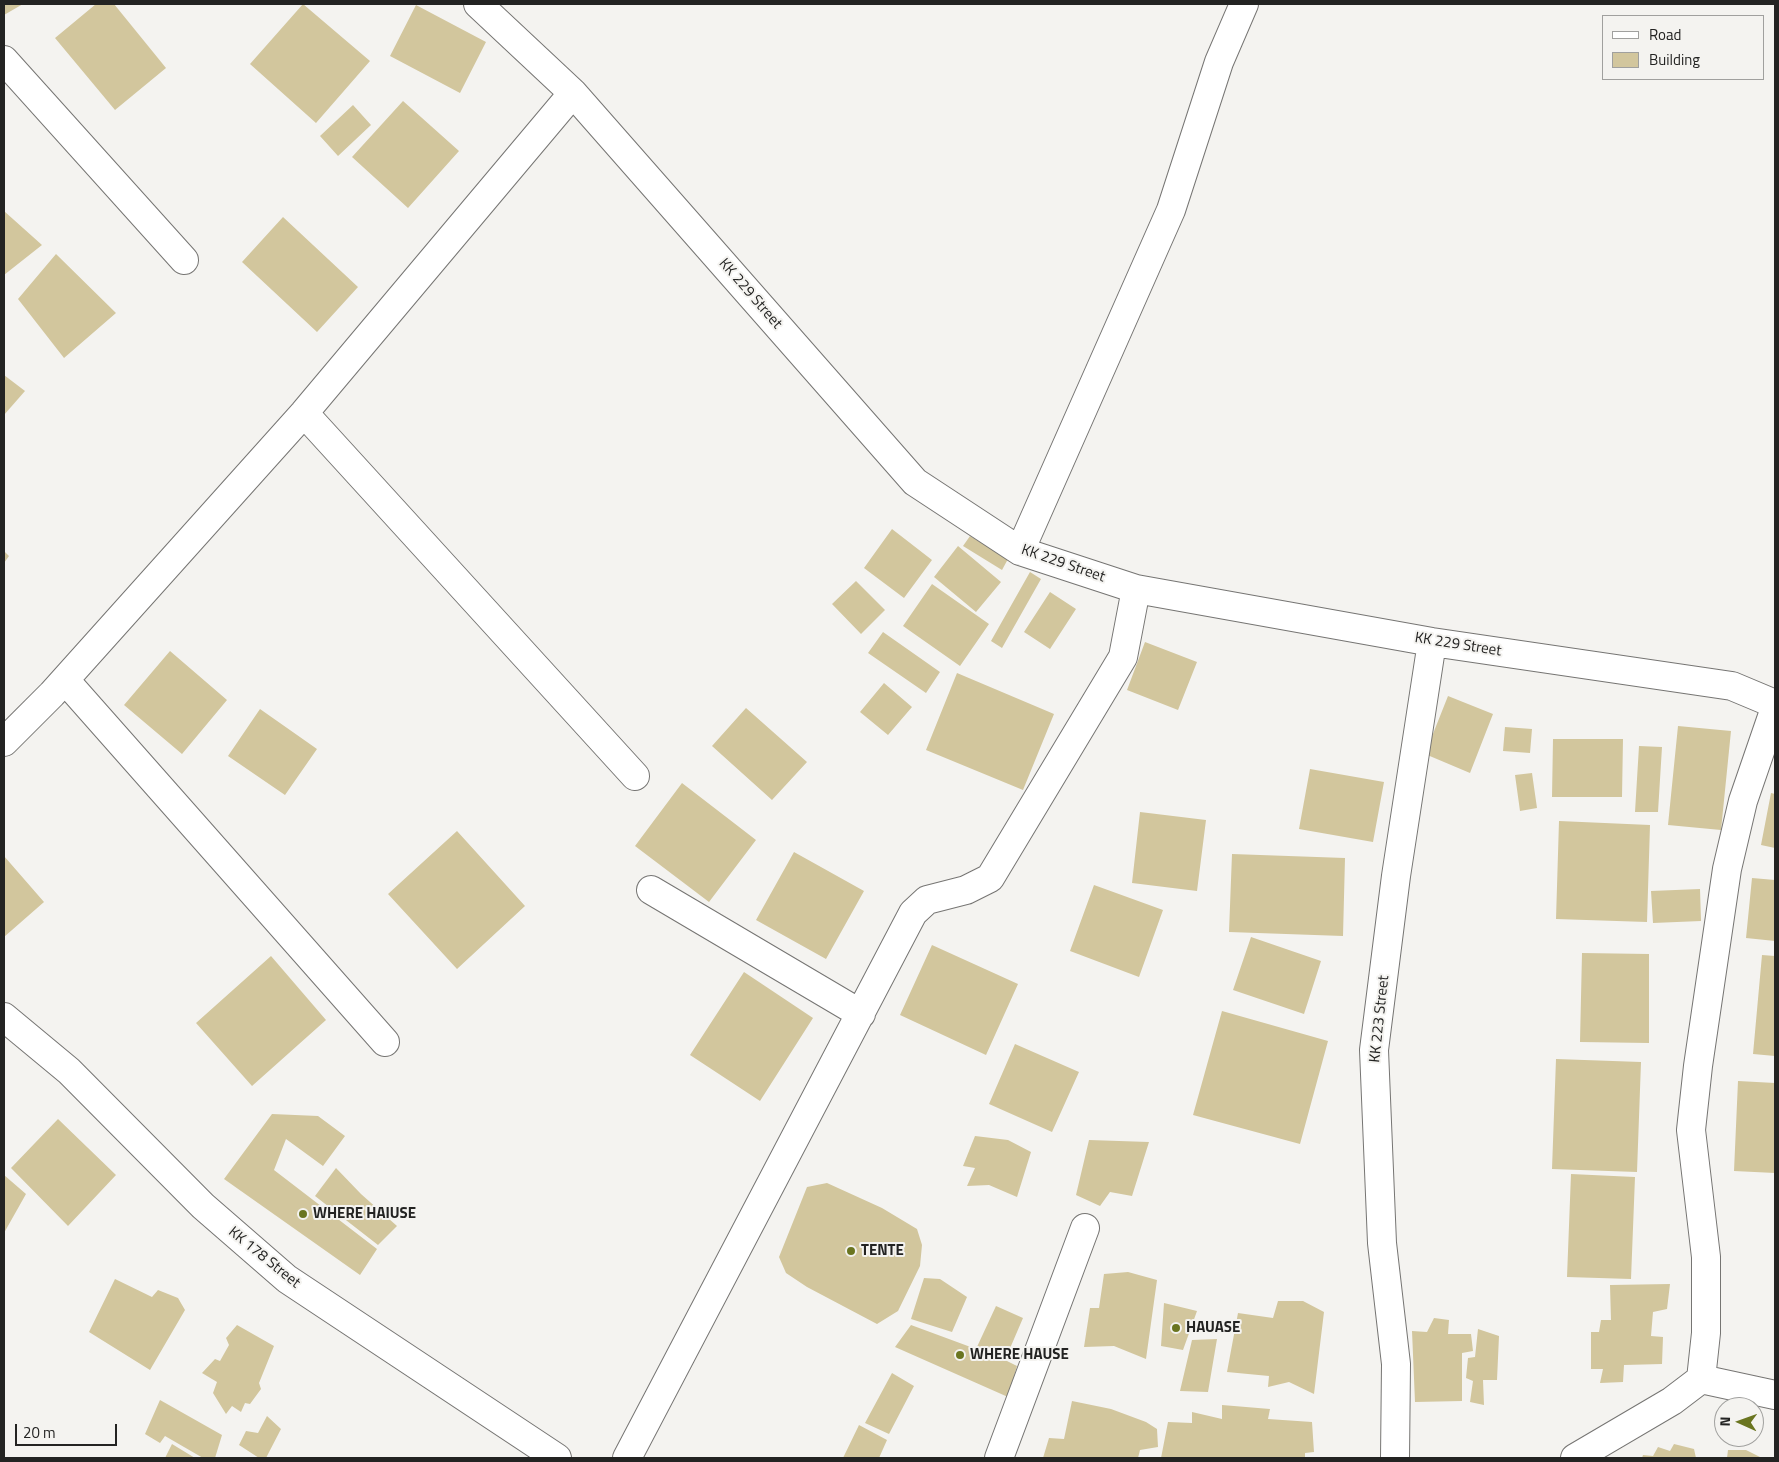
<!DOCTYPE html>
<html>
<head>
<meta charset="utf-8">
<style>
	body { margin:0 }
	#map { position:relative; width:1779px; height:1462px; overflow:hidden; background:#f4f3f0; font-family:"Titillium Web",sans-serif }
	canvas { display:block }
	.frame { position:absolute; inset:0; border:5px solid #232322; pointer-events:none }
	.legend { position:absolute; left:1602px; top:15px; width:162px; height:65px; box-sizing:border-box; background:#f4f3f0; border:1px solid #a0a09e; margin:0; padding:6px 9px; list-style:none; font-size:15px; color:#232322 }
	.legend li { display:flex; align-items:center; gap:10px; height:25px }
	.legend b { width:25px; border:1px solid #a0a09e }
	.north { position:absolute; left:1714px; top:1397px; width:50px; height:50px; box-sizing:border-box; background:#f4f3f0; border:1px solid #a0a09e; border-radius:50%; rotate:272deg; font-size:14px; font-weight:700; line-height:20px; text-align:center; color:#232322 }
	.north::after { content:''; display:block; margin:auto; width:18px; height:22px; background:#6a7520; clip-path:polygon(50% 0,100% 100%,50% 72%,0 100%) }
	.scale { position:absolute; left:15px; top:1424px; width:102px; height:22px; box-sizing:border-box; border:2px solid #232322; border-top:0; padding-left:6px; font-size:15px; line-height:18px; white-space:nowrap; color:#232322; -webkit-text-stroke:4px #f4f3f0; paint-order:stroke }
</style>
</head>
<body>
<div id="map">
<canvas width="1779" height="1462"></canvas>
<div class="frame"></div>
<ul class="legend">
<li><b style="height:6px;background:#fff"></b>Road</li>
<li><b style="height:14px;background:#d2c69d"></b>Building</li>
</ul>
<div class="north">N</div>
<div class="scale">20 m</div>
</div>
<script>
const context = document.querySelector('canvas').getContext('2d');
context.lineJoin = 'round';
function fillPath(path, color) { context.fillStyle = color; context.fill(path, 'evenodd'); }
const shape = rows => new Path2D(rows.map(r => 'M' + r).join(''));
function strokePath(path, color, width, dash) { context.strokeStyle = color; context.lineWidth = width; context.lineCap = dash ? 'butt' : 'round'; context.setLineDash(dash || []); context.stroke(path); }
function write(font, color, halo, rows, align = 'center') {
  context.font = font + ' "Titillium Web",sans-serif'; context.lineWidth = 4; context.setLineDash([]); context.textBaseline = 'middle'; context.strokeStyle = halo; context.fillStyle = color; for (const [text, x, y, turn = 0] of rows) {
    context.save(); context.translate(x, y); context.rotate((+turn || 0) * Math.PI / 180); context.textAlign = isNaN(turn) ? turn : align; if (halo) context.strokeText(text, 0, 0); context.fillText(text, 0, 0); context.restore();
  }
}
fillPath(shape([
	[4,4,23,4,4,15],
	[96,4,114,4,166,68,115,110,55,38],
	[303,4,370,61,316,123,250,64],
	[416,5,486,42,460,93,390,56],
	[403,101,459,151,408,208,352,157],
	[353,105,371,125,338,156,320,136],
	[4,211,42,245,4,275],
	[283,217,358,287,317,332,242,262],
	[56,254,116,313,64,358,18,299],
	[4,375,25,391,4,415],
	[892,529,932,560,904,598,864,568],
	[970,536,1008,559,1002,570,963,546],
	[958,546,1001,582,976,612,934,577],
	[4,551,9,556,4,563],
	[1030,572,1041,579,1002,648,991,641],
	[856,581,885,610,861,634,832,604],
	[932,584,989,624,960,666,903,626],
	[1050,592,1076,609,1050,649,1024,632],
	[883,632,940,672,926,693,868,653],
	[1145,642,1197,662,1178,710,1127,690],
	[170,651,227,700,182,754,124,705],
	[957,673,1054,714,1023,790,926,750],
	[884,683,912,707,888,735,860,712],
	[1448,696,1493,714,1470,773,1425,754],
	[746,708,807,762,772,800,712,746],
	[260,709,317,749,285,795,228,756],
	[1678,726,1731,731,1721,830,1668,825],
	[1505,727,1532,729,1530,753,1503,751],
	[1553,739,1623,739,1622,797,1552,797],
	[1639,746,1662,747,1658,812,1635,812],
	[1310,769,1384,782,1373,842,1299,829],
	[1532,773,1537,808,1520,811,1515,775],
	[682,783,756,840,709,902,635,846],
	[1771,793,1775,794,1775,848,1761,845],
	[1140,812,1206,820,1197,891,1132,883],
	[1559,821,1650,825,1647,922,1556,919],
	[457,831,525,906,457,969,388,894],
	[794,852,864,891,826,959,756,920],
	[1232,854,1345,858,1343,936,1229,932],
	[4,856,44,902,4,937],
	[1752,878,1775,880,1775,941,1746,938],
	[1094,885,1163,910,1139,977,1070,951],
	[1700,889,1701,921,1653,923,1651,891],
	[1251,937,1321,961,1304,1014,1233,990],
	[932,945,1018,984,986,1055,900,1015],
	[1582,953,1649,954,1649,1043,1580,1042],
	[1762,955,1775,956,1775,1056,1753,1054],
	[271,956,326,1020,252,1086,196,1023],
	[744,972,813,1018,760,1101,690,1055],
	[1222,1011,1328,1041,1300,1144,1193,1115],
	[1015,1044,1079,1072,1052,1132,989,1104],
	[1556,1059,1641,1062,1637,1172,1552,1169],
	[1738,1081,1775,1083,1775,1173,1734,1171],
	[272,1114,318,1116,345,1136,323,1166,286,1139,274,1170,377,1249,360,1275,224,1179],
	[58,1119,116,1175,68,1226,11,1168],
	[975,1136,1008,1140,1031,1152,1017,1197,989,1185,967,1186,975,1168,963,1166],
	[1089,1140,1149,1142,1132,1196,1110,1192,1100,1206,1076,1195],
	[336,1168,361,1194,397,1226,378,1245,315,1196],
	[1571,1174,1635,1177,1631,1279,1567,1277],
	[4,1175,26,1194,4,1233],
	[827,1183,882,1208,917,1229,922,1245,920,1266,898,1311,877,1324,807,1287,786,1273,779,1257,807,1187],
	[1128,1272,1157,1280,1146,1359,1114,1346,1084,1347,1090,1308,1099,1308,1104,1274],
	[924,1278,940,1279,967,1297,952,1332,911,1319],
	[115,1279,152,1297,158,1290,178,1298,185,1310,150,1370,89,1332],
	[1670,1284,1667,1309,1653,1312,1651,1336,1663,1337,1662,1364,1624,1365,1623,1382,1600,1383,1603,1369,1591,1369,1591,1332,1599,1332,1601,1320,1611,1320,1610,1285],
	[1278,1301,1303,1301,1324,1312,1314,1394,1289,1382,1268,1387,1269,1376,1227,1372,1238,1313,1273,1318],
	[1164,1303,1197,1311,1183,1350,1161,1346],
	[996,1306,1023,1318,1005,1360,1017,1366,1008,1397,895,1347,911,1325,976,1349],
	[1434,1318,1449,1320,1448,1334,1471,1334,1473,1351,1462,1353,1462,1401,1415,1402,1412,1331,1427,1332],
	[237,1325,274,1346,259,1383,261,1389,250,1404,245,1403,241,1412,232,1406,226,1414,213,1393,217,1382,202,1373,215,1359,220,1361,229,1345,226,1338],
	[1478,1329,1499,1336,1497,1380,1483,1380,1484,1405,1470,1402,1473,1381,1466,1378,1468,1358,1475,1357],
	[1217,1339,1208,1392,1180,1391,1192,1340],
	[892,1373,914,1386,889,1434,865,1423],
	[160,1400,222,1435,215,1458,203,1458,165,1436,160,1443,145,1434],
	[1072,1401,1111,1409,1146,1422,1157,1429,1158,1447,1140,1450,1138,1458,1043,1458,1049,1438,1064,1439],
	[1222,1405,1270,1409,1268,1419,1312,1422,1314,1452,1305,1453,1305,1458,1161,1458,1168,1422,1192,1423,1192,1412,1222,1419],
	[267,1416,281,1429,266,1458,259,1458,239,1445,246,1431,258,1433],
	[859,1425,887,1440,879,1458,843,1458],
	[172,1444,195,1458,165,1458],
	[1674,1444,1694,1449,1696,1458,1642,1458,1643,1455,1653,1456,1658,1447,1670,1451],
	[1728,1450,1746,1450,1762,1458,1727,1458]
]), '#d2c69d');
const minor = shape([
	[478,4,573,93,915,482,1020,551,1136,589,1432,642,1732,686,1775,704],
	[4,60,184,260],
	[304,413,635,776],
	[1020,551,1171,210,1219,62,1244,4],
	[65,680,385,1042],
	[4,742,52,694,304,413,573,93],
	[651,890,861,1014],
	[4,1017,69,1071,203,1206,287,1279,557,1458],
	[1701,1379,1775,1395],
	[627,1458,913,913,927,900,966,890,990,878,1123,657,1136,589],
	[999,1458,1085,1228],
	[1395,1458,1396,1364,1382,1243,1374,1050,1396,876,1432,642],
	[1575,1458,1672,1401,1701,1379,1706,1333,1706,1257,1691,1130,1698,1066,1727,869,1743,801,1775,708]
]);
strokePath(minor, '#767573', 30);
strokePath(minor, '#fff', 28);
for (const [x, y, r, color] of [
	[303,1214,5,"#6a7520"],
	[851,1251,5,"#6a7520"],
	[1176,1328,5,"#6a7520"],
	[960,1355,5,"#6a7520"]
]) { const dot = new Path2D(); dot.arc(x, y, r, 0, 2 * Math.PI); context.fillStyle = color; context.fill(dot); strokePath(dot, '#f4f3f0', 2); }
write('15px', '#232322', '#f4f3f0', [
	["KK 229 Street",750,294,49],
	["KK 229 Street",1063,564,19],
	["KK 229 Street",1458,645,9],
	["KK 223 Street",1380,1019,-84],
	["KK 178 Street",264,1258,39]
]);
write('bold 15px', '#232322', '#f4f3f0', [
	["WHERE HAIUSE",313,1214],
	["TENTE",861,1251],
	["HAUASE",1186,1328],
	["WHERE HAUSE",970,1355]
], 'left');
</script>
</body>
</html>
